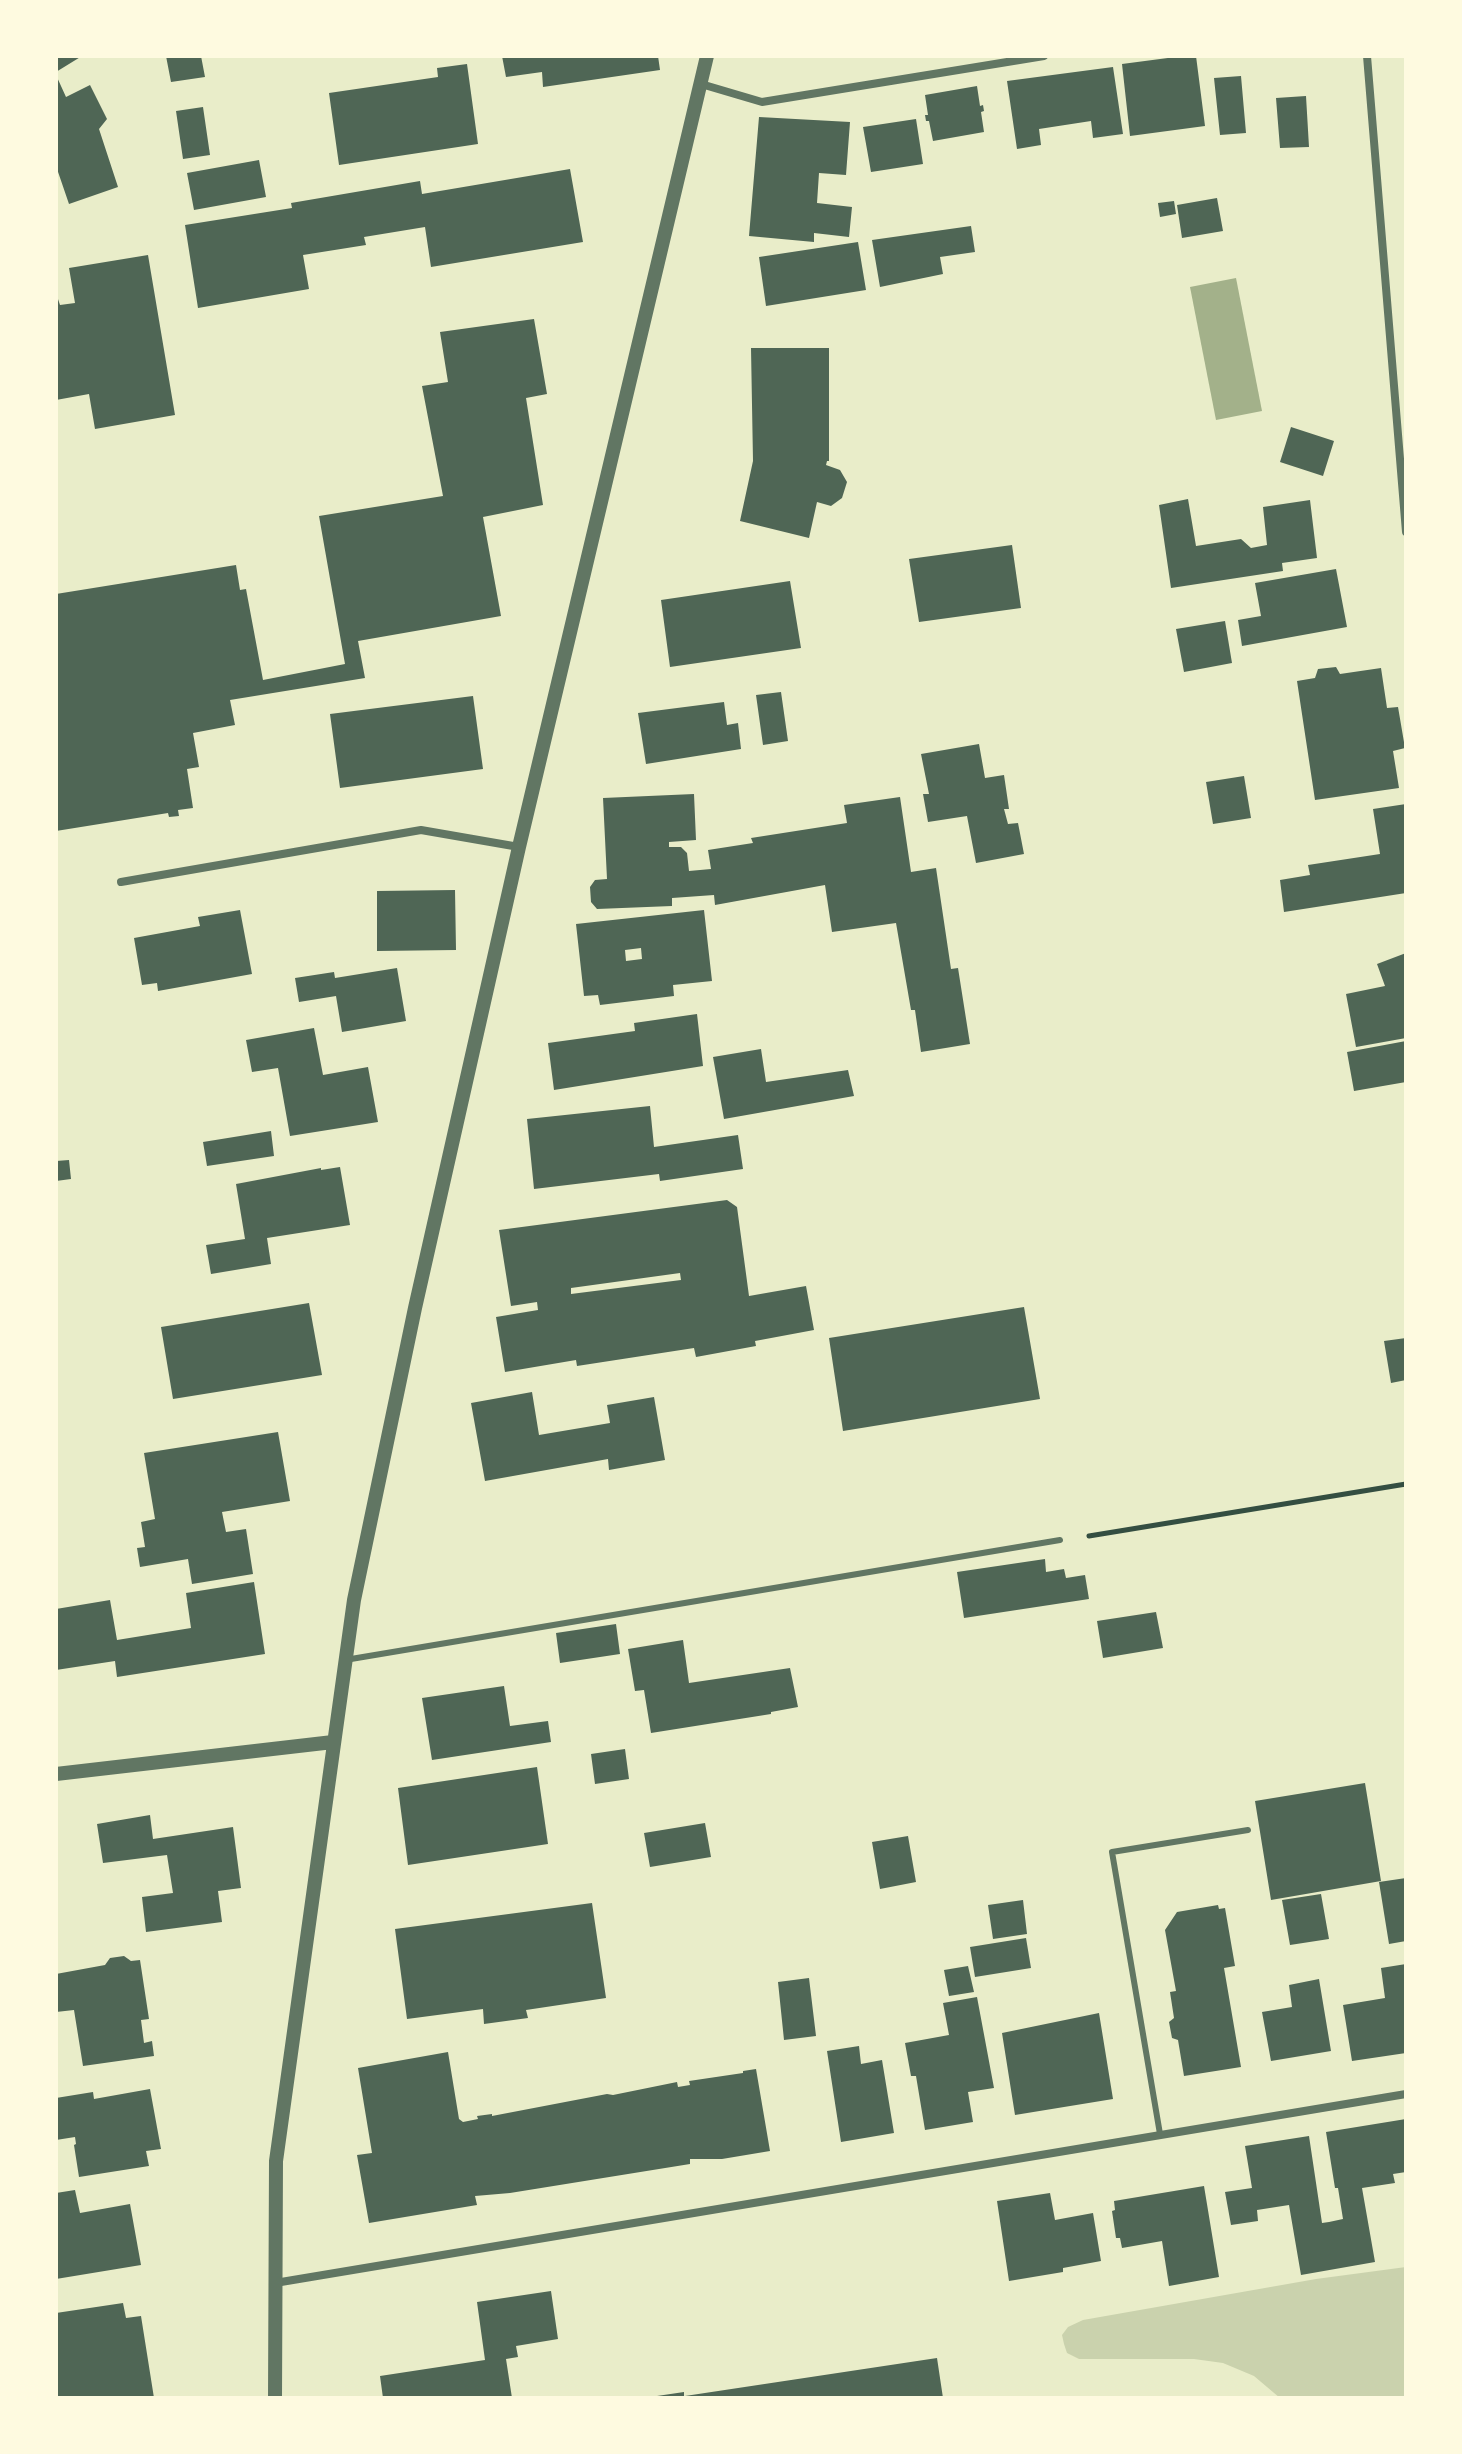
<!DOCTYPE html>
<html>
<head>
<meta charset="utf-8">
<style>
	body { margin:0 }
	#map { position:relative; width:1462px; height:2454px; overflow:hidden; background:#e9edc9; font-family:"Golos Text",sans-serif }
	canvas { display:block }
	.frame { position:absolute; inset:0; border:58px solid #fefae0; pointer-events:none }
</style>
</head>
<body>
<div id="map">
<canvas width="1462" height="2454"></canvas>
<div class="frame"></div>
</div>
<script>
const context = document.querySelector('canvas').getContext('2d');
context.lineJoin = 'round';
function fillPath(path, color) { context.fillStyle = color; context.fill(path, 'evenodd'); }
const shape = rows => new Path2D(rows.map(r => 'M' + r).join(''));
function strokePath(path, color, width, dash) { context.strokeStyle = color; context.lineWidth = width; context.lineCap = dash ? 'butt' : 'round'; context.setLineDash(dash || []); context.stroke(path); }
fillPath(shape([
	[1406,2267,1406,2398,1280,2398,1254,2376,1223,2363,1194,2359,1079,2359,1067,2353,1064,2344,1062,2335,1068,2327,1083,2320,1316,2279]
]), '#cad2ad');
fillPath(shape([
	[1236,278,1262,411,1216,420,1190,287]
]), '#a3b18a');
fillPath(shape([
	[56,56,82,56,56,72],
	[166,56,201,56,205,77,171,82],
	[502,56,658,56,660,70,543,87,542,72,506,77],
	[1183,56,1196,56,1205,126,1130,136,1122,64],
	[467,64,478,144,339,165,329,93,438,77,437,68],
	[1113,67,1123,134,1093,138,1091,121,1039,129,1041,145,1017,149,1007,81],
	[56,75,66,97,90,85,107,119,99,129,118,187,69,204,56,166],
	[1241,76,1246,133,1220,135,1214,78],
	[977,86,980,106,983,105,984,111,981,112,984,132,933,141,929,121,926,121,925,115,928,115,925,95],
	[1306,96,1309,147,1280,148,1276,98],
	[203,107,210,155,183,159,176,111],
	[759,117,850,122,846,175,819,173,817,203,852,207,849,237,814,233,814,242,749,236],
	[916,119,923,164,871,172,863,127],
	[259,160,266,197,194,210,187,173],
	[570,169,583,242,431,267,425,227,364,237,366,245,303,255,309,289,198,308,185,225,292,208,291,203,420,181,422,194],
	[1217,198,1223,231,1182,238,1177,205],
	[1174,201,1176,214,1160,217,1158,203],
	[971,226,975,252,940,257,943,274,880,287,872,240],
	[858,242,866,290,766,306,759,257],
	[148,255,175,415,95,429,89,394,56,400,56,293,60,305,75,303,69,268],
	[534,319,547,394,526,398,543,505,483,517,501,616,358,641,365,678,230,700,235,725,193,733,199,767,187,769,193,808,178,810,179,816,169,817,168,813,56,831,56,594,236,565,240,590,246,589,263,680,345,664,319,516,443,496,422,386,448,382,440,332],
	[751,348,829,348,829,461,827,461,826,465,840,470,847,482,842,498,831,506,817,502,809,538,740,521,753,461],
	[1291,427,1334,441,1323,476,1280,462],
	[1188,499,1196,546,1241,539,1251,548,1267,545,1263,507,1310,500,1317,558,1282,563,1283,571,1171,588,1159,505],
	[1012,545,1021,608,919,622,909,559],
	[1336,569,1347,627,1242,646,1238,620,1261,616,1255,583],
	[790,581,801,648,670,667,661,600],
	[1225,621,1232,663,1184,672,1176,629],
	[1336,667,1340,674,1381,668,1387,708,1398,707,1405,748,1393,751,1399,788,1315,800,1297,681,1315,678,1318,669],
	[781,692,788,741,763,745,756,695],
	[473,696,483,769,340,788,330,714],
	[724,702,727,725,738,723,741,749,646,764,638,713],
	[979,744,985,778,1004,775,1009,809,1004,809,1008,824,1018,823,1024,854,976,863,967,816,928,822,923,794,929,794,921,754],
	[1244,776,1251,818,1213,824,1206,782],
	[694,794,696,840,669,842,669,847,681,847,687,853,689,871,711,869,708,850,753,843,751,838,847,823,844,805,900,797,911,872,936,868,951,969,958,968,970,1044,921,1052,915,1010,911,1010,896,923,832,932,825,885,715,905,714,895,672,898,672,906,597,909,591,902,590,887,595,880,607,879,603,798],
	[1406,804,1406,893,1284,912,1280,880,1310,875,1308,865,1380,854,1373,809],
	[455,890,456,950,377,951,377,891],
	[240,910,252,974,158,991,157,983,142,985,134,938,200,926,198,917],
	[704,910,712,981,673,985,674,996,600,1005,598,995,584,996,576,924],
	[641,948,642,959,626,961,625,950],
	[1406,953,1406,1038,1356,1047,1346,994,1385,986,1377,964],
	[397,968,406,1021,342,1032,336,996,299,1002,295,978,334,972,335,978],
	[697,1014,703,1066,554,1090,548,1043,635,1031,634,1023],
	[314,1028,323,1075,368,1067,378,1122,290,1136,278,1068,252,1072,246,1040],
	[1406,1041,1406,1082,1354,1091,1347,1052],
	[761,1049,766,1082,848,1070,854,1096,724,1119,713,1057],
	[650,1106,654,1147,738,1135,743,1169,660,1181,659,1174,534,1189,527,1119],
	[271,1131,274,1156,207,1166,203,1142],
	[69,1160,71,1179,56,1181,56,1161],
	[340,1167,350,1225,267,1238,271,1264,211,1274,206,1245,245,1239,236,1184,321,1168,321,1170],
	[727,1200,737,1207,749,1296,806,1286,814,1330,755,1341,756,1346,696,1357,694,1348,577,1366,576,1360,505,1372,496,1317,538,1310,537,1302,511,1306,499,1230],
	[680,1273,681,1280,571,1294,571,1288],
	[309,1303,322,1375,173,1399,161,1327],
	[1024,1307,1040,1399,843,1431,829,1338],
	[1406,1338,1406,1380,1391,1383,1384,1341],
	[532,1392,539,1435,610,1423,607,1405,654,1397,665,1460,609,1470,608,1459,485,1481,471,1403],
	[278,1432,290,1501,222,1512,226,1532,246,1529,253,1574,192,1584,188,1559,140,1567,137,1548,145,1547,141,1522,155,1519,144,1453],
	[1045,1559,1046,1572,1064,1569,1066,1578,1085,1575,1089,1599,964,1618,957,1572],
	[254,1582,265,1654,117,1677,115,1661,56,1670,56,1609,110,1600,117,1640,191,1628,186,1593],
	[1156,1612,1163,1648,1103,1658,1097,1621],
	[616,1624,620,1654,560,1663,556,1633],
	[683,1640,689,1683,790,1668,798,1707,771,1712,771,1714,651,1733,644,1690,635,1691,628,1649],
	[504,1686,510,1726,548,1721,551,1742,432,1760,422,1698],
	[625,1749,629,1779,595,1784,591,1754],
	[537,1767,548,1844,408,1865,398,1788],
	[1365,1783,1381,1881,1271,1900,1255,1801],
	[150,1815,153,1839,233,1827,241,1888,218,1891,222,1922,146,1932,142,1897,173,1893,167,1855,103,1863,97,1824],
	[705,1823,711,1857,650,1867,644,1833],
	[908,1836,916,1882,880,1889,872,1842],
	[1406,1878,1406,1941,1389,1944,1379,1882],
	[1321,1894,1329,1939,1290,1945,1282,1900],
	[1023,1900,1027,1934,993,1939,988,1905],
	[592,1903,606,1998,526,2010,528,2018,484,2024,483,2009,407,2019,395,1929],
	[1218,1905,1219,1909,1225,1908,1235,1966,1224,1968,1241,2067,1184,2076,1178,2040,1172,2038,1169,2022,1174,2018,1170,1992,1176,1991,1165,1930,1177,1912],
	[1026,1938,1031,1968,975,1977,970,1947],
	[124,1956,131,1961,140,1960,149,2019,141,2020,144,2043,152,2041,154,2056,83,2066,74,2010,56,2012,56,1974,105,1965,110,1958],
	[1406,1964,1406,2053,1352,2061,1343,2005,1385,1998,1381,1968],
	[968,1966,974,1992,949,1996,944,1970],
	[809,1978,816,2036,784,2040,778,1982],
	[1319,1979,1331,2051,1271,2061,1262,2012,1292,2007,1289,1985],
	[977,1997,994,2088,968,2092,973,2122,925,2130,916,2076,911,2076,905,2043,949,2035,943,2003],
	[1099,2013,1113,2099,1015,2115,1002,2033],
	[859,2046,861,2064,882,2060,894,2133,841,2142,827,2051],
	[448,2052,459,2119,463,2122,478,2119,477,2116,492,2114,492,2116,607,2094,613,2095,677,2082,678,2087,690,2085,689,2081,743,2073,743,2071,756,2069,770,2151,722,2159,690,2159,690,2164,510,2193,475,2196,477,2205,369,2223,357,2155,372,2153,358,2068],
	[150,2089,161,2149,146,2151,149,2166,79,2177,74,2145,76,2144,75,2137,56,2140,56,2098,93,2092,94,2099],
	[1406,2119,1406,2172,1393,2174,1395,2183,1362,2188,1375,2262,1301,2275,1289,2205,1257,2210,1258,2221,1231,2225,1225,2192,1252,2188,1245,2146,1309,2136,1322,2223,1329,2222,1343,2219,1338,2188,1335,2188,1326,2132],
	[1204,2186,1219,2277,1169,2286,1162,2241,1122,2248,1120,2238,1116,2238,1112,2211,1115,2210,1114,2201],
	[75,2190,80,2213,130,2204,141,2265,56,2279,56,2193],
	[1050,2193,1055,2220,1093,2213,1101,2261,1063,2268,1063,2272,1009,2281,997,2201],
	[551,2291,558,2339,516,2346,518,2357,506,2359,512,2398,383,2398,380,2376,485,2360,477,2302],
	[123,2303,126,2318,141,2316,154,2398,56,2398,56,2313],
	[937,2358,943,2398,685,2398,685,2396],
	[684,2392,684,2398,657,2398,657,2396]
]), '#4f6655');
strokePath(shape([
	[1089,1536,1406,1484]
]), '#344e41', 5);
strokePath(shape([
	[345,1660,1060,1540],
	[1160,2134,1112,1852,1248,1830]
]), '#617663', 6);
strokePath(shape([
	[1367,56,1406,532],
	[701,84,762,102,1044,56],
	[121,882,421,830,519,847],
	[275,2283,1406,2094]
]), '#617663', 8);
strokePath(shape([
	[56,1774,333,1742],
	[275,2398,276,2161,354,1600,415,1308,519,847,707,56]
]), '#617663', 14);
</script>
</body>
</html>
